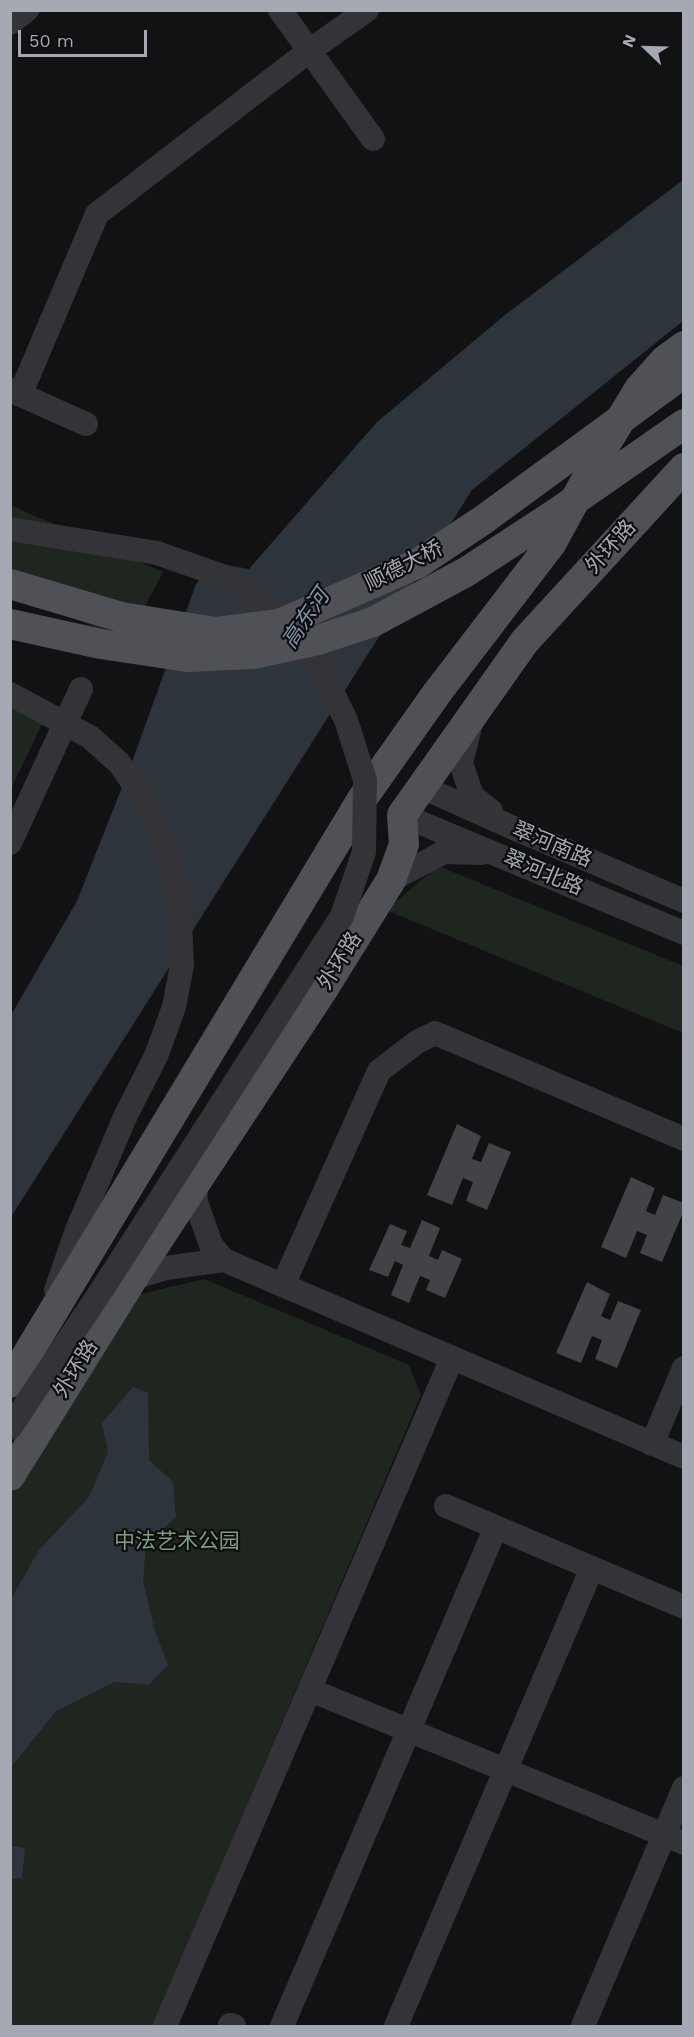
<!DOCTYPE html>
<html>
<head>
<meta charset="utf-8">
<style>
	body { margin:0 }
	#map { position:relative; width:694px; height:2037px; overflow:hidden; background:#121214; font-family:"Work Sans",sans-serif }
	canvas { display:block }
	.frame { position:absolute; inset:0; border:12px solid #a5a9b3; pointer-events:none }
	.north { position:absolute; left:616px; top:18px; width:60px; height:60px; -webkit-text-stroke:4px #0d0d0f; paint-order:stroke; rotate:293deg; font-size:16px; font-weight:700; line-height:24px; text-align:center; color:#a5a9b3 }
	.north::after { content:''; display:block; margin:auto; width:21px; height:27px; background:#a5a9b3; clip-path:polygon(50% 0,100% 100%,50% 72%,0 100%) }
	.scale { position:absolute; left:18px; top:30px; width:129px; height:27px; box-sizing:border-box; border:3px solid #a5a9b3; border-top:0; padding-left:8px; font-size:18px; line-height:21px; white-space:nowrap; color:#a5a9b3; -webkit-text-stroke:4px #0d0d0f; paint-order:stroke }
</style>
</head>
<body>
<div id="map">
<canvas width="694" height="2037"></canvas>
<div class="frame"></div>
<div class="north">N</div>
<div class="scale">50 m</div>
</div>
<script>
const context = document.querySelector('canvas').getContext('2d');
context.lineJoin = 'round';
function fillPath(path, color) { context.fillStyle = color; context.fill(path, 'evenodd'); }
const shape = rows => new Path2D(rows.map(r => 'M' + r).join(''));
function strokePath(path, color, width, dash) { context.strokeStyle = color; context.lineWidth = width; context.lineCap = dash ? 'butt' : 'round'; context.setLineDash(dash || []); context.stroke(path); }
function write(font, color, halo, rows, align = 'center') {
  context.font = font + ' "Work Sans","Noto Sans SC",sans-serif'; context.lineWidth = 4.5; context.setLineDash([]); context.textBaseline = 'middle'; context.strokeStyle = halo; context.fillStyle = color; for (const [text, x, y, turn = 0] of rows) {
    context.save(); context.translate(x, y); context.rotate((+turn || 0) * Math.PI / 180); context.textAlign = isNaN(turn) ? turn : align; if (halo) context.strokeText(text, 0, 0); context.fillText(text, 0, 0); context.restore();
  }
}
fillPath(shape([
	[10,505,163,572,125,644,25,590,11,584],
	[11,690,50,707,11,789],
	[438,866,683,966,683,1033,386,910],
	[204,1279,409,1365,421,1395,153,2026,11,2026,10,1495,132,1296]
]), '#1f2620');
fillPath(shape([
	[683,180,683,321,472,490,11,1217,11,1015,77,901,132,762,196,584,215,563,249,569,377,422,505,315],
	[133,1387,148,1393,149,1460,173,1482,176,1517,146,1545,143,1581,155,1631,168,1665,148,1685,114,1682,56,1711,12,1766,11,1772,11,1599,39,1550,89,1497,108,1452,102,1423],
	[11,1846,25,1848,22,1878,11,1879]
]), '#2d343b');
fillPath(shape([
	[457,1124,481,1136,472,1159,481,1162,489,1143,511,1152,487,1210,466,1201,473,1182,463,1178,452,1205,427,1195],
	[631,1177,655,1188,646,1211,655,1215,663,1195,684,1203,684,1210,662,1262,640,1253,647,1235,637,1231,626,1258,601,1247],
	[422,1220,440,1228,429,1256,438,1260,442,1250,462,1259,445,1298,426,1290,430,1280,420,1276,409,1303,391,1295,403,1265,395,1261,388,1277,369,1270,390,1224,407,1231,401,1245,410,1248],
	[587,1282,610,1294,601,1316,610,1320,618,1301,641,1310,617,1368,595,1359,602,1340,592,1336,581,1363,556,1353]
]), '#424247');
strokePath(shape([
	[280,10,373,139],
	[10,23,27,10],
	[10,390,86,424],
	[20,395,97,214,309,51,367,10],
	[10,529,157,553],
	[471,723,461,763,472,796,491,811],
	[422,787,509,826,684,901],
	[402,815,684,933],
	[10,843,81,689],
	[391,880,444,852,481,853],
	[195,1184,196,1202,211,1245,224,1260],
	[133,1278,166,1268,224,1260,684,1457],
	[283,1285,379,1071,417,1042,435,1033,684,1139],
	[56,1290,77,1230,125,1117],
	[652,1444,684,1368],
	[446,1506,684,1607],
	[310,1690,684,1843],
	[230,2025,234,2026],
	[165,2026,452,1358],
	[282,2026,496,1527],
	[396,2026,592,1568],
	[583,2026,684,1788]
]), '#343438', 24);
strokePath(shape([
	[10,1383,362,799,437,693,551,544,604,447,639,389,665,360,684,346],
	[10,1476,133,1278,322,991,391,880,404,844,402,815,525,641,684,468]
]), '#505157', 30);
strokePath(shape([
	[10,694,90,737,119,763,142,796,164,843,179,900,182,965,174,1007,156,1056,125,1117],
	[10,1428,105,1285,342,916,364,852,365,780,346,720,313,653,276,613,231,579,157,553]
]), '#343438', 24);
strokePath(shape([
	[10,584,121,617,216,632,279,624,417,564,483,520,684,373],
	[10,624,101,644,187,657,253,654,318,640,373,622,466,572,555,514,684,424]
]), '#505157', 30);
write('21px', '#a5a9b3', '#0d0d0f', [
	["外环路",611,547,-48],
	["顺德大桥",404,566,-27],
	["翠河南路",552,845,23],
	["翠河北路",543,873,23],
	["外环路",340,961,-58],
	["外环路",76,1369,-58]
]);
write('21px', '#7d9d81', '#0d0d0f', [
	["中法艺术公园",177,1542]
]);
write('italic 22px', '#7e95ac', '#0d0d0f', [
	["高东河",306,619,-56]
]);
</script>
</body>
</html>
